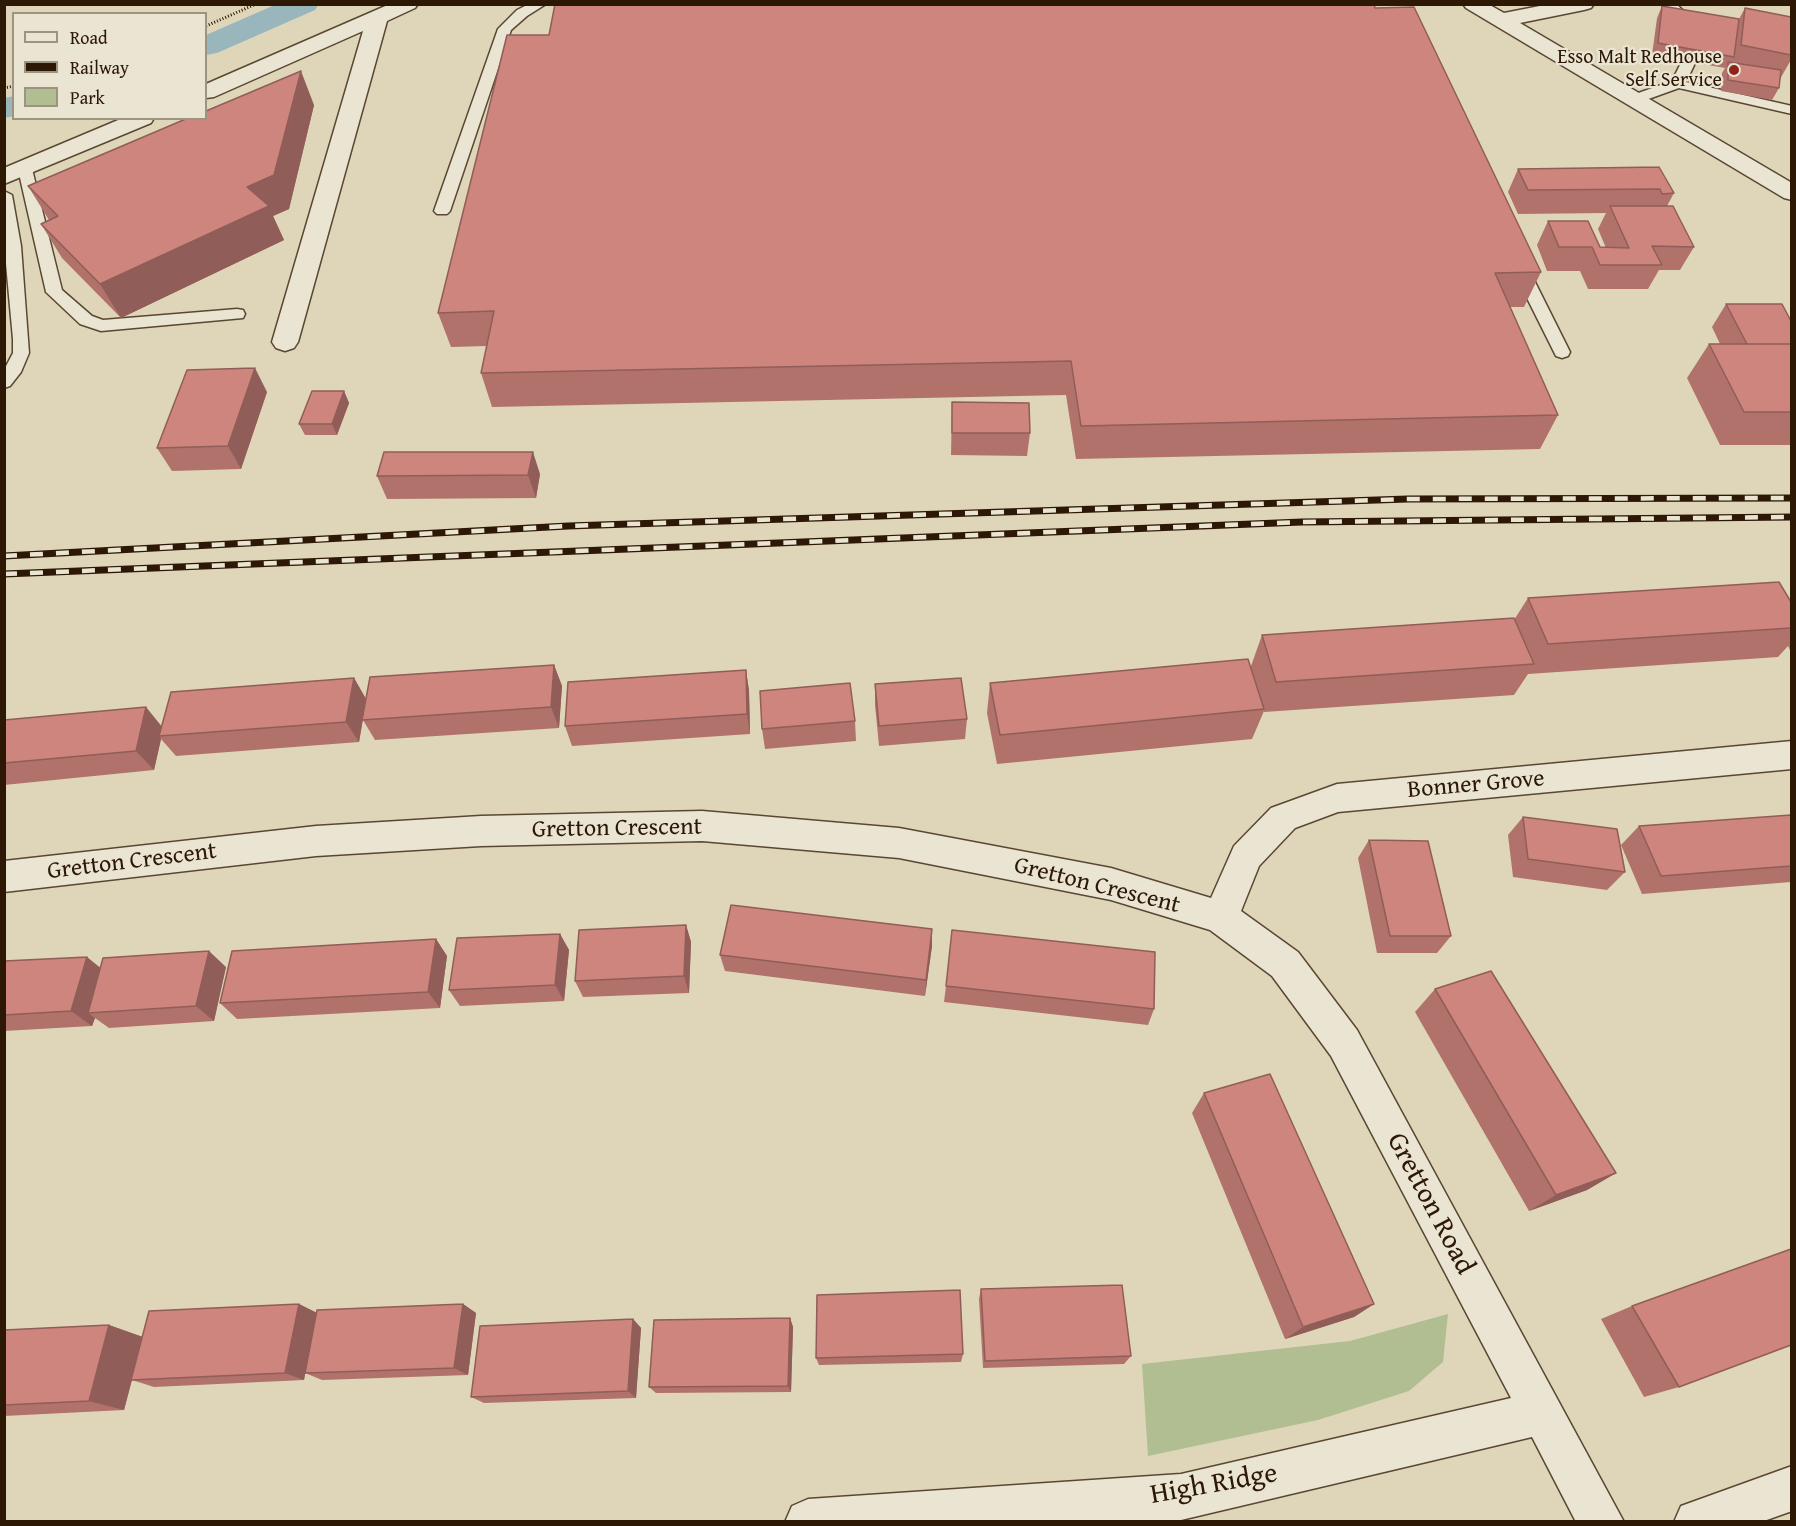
<!DOCTYPE html>
<html>
<head>
<meta charset="utf-8">
<style>
	body { margin:0 }
	#map { position:relative; width:1796px; height:1526px; overflow:hidden; background:#dfd6ba; font-family:"Gentium Book Plus",serif }
	canvas { display:block }
	.frame { position:absolute; inset:0; border:6px solid #2d1705; pointer-events:none }
	.legend { position:absolute; left:12px; top:12px; width:195px; height:108px; box-sizing:border-box; background:#eae4d2; border:2px solid #9e9280; margin:0; padding:8px 10px; list-style:none; font-size:18px; color:#2d1705 }
	.legend li { display:flex; align-items:center; gap:12px; height:30px }
	.legend b { width:30px; border:2px solid #9e9280 }
</style>
</head>
<body>
<div id="map">
<canvas width="1796" height="1526"></canvas>
<div class="frame"></div>
<ul class="legend">
<li><b style="height:8px;background:#eae4d2"></b>Road</li>
<li><b style="height:8px;background:#2d1705"></b>Railway</li>
<li><b style="height:16px;background:#b0be91"></b>Park</li>
</ul>
</div>
<script>
const context = document.querySelector('canvas').getContext('2d');
context.lineJoin = 'round';
function fillPath(path, color) { context.fillStyle = color; context.fill(path, 'evenodd'); }
const shape = rows => new Path2D(rows.map(r => 'M' + r).join(''));
function strokePath(path, color, width, dash) { context.strokeStyle = color; context.lineWidth = width; context.lineCap = dash ? 'butt' : 'round'; context.setLineDash(dash || []); context.stroke(path); }
function write(font, color, halo, rows, align = 'center') {
  context.font = font + ' "Gentium Book Plus",serif'; context.lineWidth = 4.5; context.setLineDash([]); context.textBaseline = 'middle'; context.strokeStyle = halo; context.fillStyle = color; for (const [text, x, y, turn = 0] of rows) {
    context.save(); context.translate(x, y); context.rotate((+turn || 0) * Math.PI / 180); context.textAlign = isNaN(turn) ? turn : align; if (halo) context.strokeText(text, 0, 0); context.fillText(text, 0, 0); context.restore();
  }
}
fillPath(shape([
	[1448,1314,1443,1362,1409,1391,1318,1420,1148,1456,1142,1364,1350,1341]
]), '#b0be91');
fillPath(shape([
	[277,4,319,4,315,10,217,53,206,55,206,35,277,4],
	[14,96,14,116,4,118,4,98,14,96]
]), '#99b6bc');
const lane = shape([
	[529,4,546,4,527,16,511,30,450,211,447,214,437,214,434,211,498,29,517,10,529,4],
	[1661,4,1676,4,1698,24,1696,61,1686,82,1792,106,1792,114,1679,88,1640,102,1630,102,1628,99,1630,96,1672,81,1682,61,1684,25,1661,4],
	[25,165,32,169,62,290,92,316,103,320,237,309,243,310,245,314,243,318,101,331,80,324,46,292,18,169,25,165],
	[4,191,12,195,21,246,29,353,21,372,10,386,4,388,4,370,13,353,13,339,4,242,4,191],
	[1519,261,1527,266,1570,352,1568,356,1562,358,1556,356,1511,266,1519,261]
]);
const street = shape([
	[390,4,418,4,415,8,387,21,298,342,294,348,285,351,276,348,272,342,363,31,214,97,206,98,206,84,390,4],
	[1463,4,1488,4,1504,13,1550,4,1594,4,1591,8,1584,10,1520,23,1792,183,1792,200,1784,198,1466,8,1463,4],
	[123,118,154,118,151,123,4,184,4,168,123,118],
	[1792,741,1792,769,1338,812,1295,828,1259,866,1241,911,1298,952,1357,1030,1624,1522,1576,1522,1532,1437,1181,1520,785,1522,792,1506,808,1499,1181,1474,1511,1398,1331,1056,1272,976,1210,930,1111,900,899,858,702,841,481,846,316,856,4,892,4,861,316,826,481,816,702,811,899,828,1111,868,1211,898,1234,846,1271,808,1337,784,1792,741],
	[1792,1466,1792,1511,1761,1522,1674,1522,1681,1506,1792,1466]
]);
strokePath(lane, '#5a4732', 3);
strokePath(street, '#5a4732', 3);
strokePath(shape([
	[206,26,256,4],
	[4,88,14,86]
]), '#2d1705', 3, [1, 2]);
fillPath(lane, '#eae4d2');
fillPath(street, '#eae4d2');
const rail = shape([
	[4,556,568,526,1408,499,1792,498],
	[4,574,1302,522,1792,517]
]);
strokePath(rail, '#2d1705', 7);
strokePath(rail, '#eae4d2', 4.5, [13]);
fillPath(shape([
	[1662,6,1739,19,1745,8,1791,17,1791,60,1780,79,1779,88,1772,100,1721,91,1722,73,1725,68,1652,55,1657,18],
	[1375,8,1541,272,1524,307,1510,307,1558,415,1540,449,1076,459,1066,395,492,407,481,373,487,346,451,347,438,313,549,35],
	[314,105,289,209,273,216,284,240,121,318,62,258,41,224,49,220,28,186],
	[1659,167,1674,193,1667,206,1694,247,1680,270,1659,270,1648,289,1588,289,1580,271,1547,271,1537,245,1548,221,1600,247,1606,248,1598,229,1606,213,1518,214,1508,192,1518,169],
	[1726,304,1791,321,1791,445,1720,445,1687,378,1709,344,1720,344,1712,327],
	[344,391,349,403,337,435,305,435,299,424],
	[267,392,241,469,172,471,157,448],
	[952,402,1030,433,1027,456,951,455],
	[540,474,536,498,387,499,377,476],
	[1528,598,1791,602,1791,652,1788,646,1778,657,1528,674,1514,695,1264,712,1264,711,1252,739,997,764,987,713,990,683,1251,666,1262,635,1514,620],
	[554,665,562,686,559,728,375,740,363,720,359,742,176,756,161,739,154,770,4,785,4,720,162,726,354,678,366,699],
	[746,670,749,691,750,734,572,746,565,726],
	[875,684,967,719,965,739,879,746,875,705],
	[855,721,856,741,765,749,762,729],
	[1791,815,1791,882,1642,894,1621,845,1639,826],
	[1523,817,1625,872,1607,890,1513,877,1508,835],
	[1369,840,1451,936,1437,953,1377,953,1358,858],
	[686,925,691,942,689,993,583,997,575,981],
	[932,929,932,946,925,996,725,971,720,955],
	[560,934,569,950,564,1001,460,1006,449,990],
	[436,939,447,956,440,1008,237,1019,220,1003],
	[4,961,100,968,226,967,214,1021,109,1028,95,1018,92,1026,4,1031],
	[946,986,1154,1009,1148,1025,944,1002],
	[1435,989,1616,1173,1587,1190,1529,1211,1415,1012],
	[1204,1093,1374,1304,1354,1317,1285,1339,1192,1113],
	[981,1289,1131,1356,1124,1364,983,1368,979,1299],
	[299,1304,317,1313,463,1304,476,1313,468,1375,322,1380,305,1373,304,1380,154,1387,132,1380,124,1410,4,1416,4,1330,109,1325,142,1337],
	[1632,1306,1679,1387,1644,1397,1601,1319],
	[790,1318,793,1327,791,1392,656,1393,649,1387],
	[633,1319,641,1328,636,1398,484,1403,471,1397],
	[963,1354,961,1362,819,1365,816,1358]
]), '#b1726c');
fillPath(shape([
	[301,71,314,105,289,209,273,216,284,240,121,318,100,284,247,187],
	[255,368,267,392,241,469,228,446],
	[344,391,349,403,337,435,332,424],
	[533,452,540,474,536,498,528,475],
	[554,665,562,686,559,728,551,707],
	[746,670,749,691,750,734,747,714],
	[354,678,366,699,359,742,346,722],
	[146,707,163,728,159,736,161,739,154,770,136,751],
	[686,925,691,942,689,993,684,976],
	[932,929,932,946,925,996,926,980],
	[560,934,569,950,564,1001,555,985],
	[436,939,447,956,440,1008,428,992],
	[209,951,226,967,214,1021,196,1006],
	[87,957,108,974,88,1013,95,1018,92,1026,71,1011],
	[1616,1173,1587,1190,1529,1211,1556,1195],
	[299,1304,317,1313,304,1380,285,1373],
	[463,1304,476,1313,468,1375,454,1368],
	[1374,1304,1354,1317,1285,1339,1303,1327],
	[790,1318,793,1327,791,1392,788,1386],
	[633,1319,641,1328,636,1398,628,1391],
	[109,1325,143,1337,124,1410,89,1401]
]), '#905d58');
const building = shape([
	[555,4,1374,4,1375,8,1414,7,1541,272,1495,273,1558,415,1081,426,1071,361,481,373,494,311,438,313,507,35,549,35,555,4],
	[1662,6,1739,19,1734,57,1658,43,1662,6],
	[1745,8,1791,17,1791,55,1741,45,1745,8],
	[1728,62,1781,70,1779,88,1728,80,1728,62],
	[301,71,274,175,247,187,269,206,100,284,41,224,58,216,28,186,188,118,206,118,206,111,301,71],
	[1659,167,1674,193,1662,194,1660,189,1528,190,1518,169,1659,167],
	[1610,206,1673,206,1694,247,1652,246,1662,265,1600,265,1592,247,1559,247,1548,221,1588,221,1600,247,1629,248,1610,206],
	[1726,304,1782,304,1791,321,1791,344,1747,344,1726,304],
	[1709,344,1791,344,1791,412,1744,412,1709,344],
	[255,368,228,446,157,448,187,370,255,368],
	[312,391,344,391,332,424,299,424,312,391],
	[952,402,1029,403,1030,433,952,433,952,402],
	[384,452,533,452,528,475,377,476,384,452],
	[1779,582,1791,602,1791,628,1548,644,1528,598,1779,582],
	[1514,618,1534,664,1276,682,1262,635,1514,618],
	[1248,659,1264,709,1000,735,990,683,1248,659],
	[554,665,551,707,362,720,370,677,554,665],
	[746,670,747,714,565,726,568,682,746,670],
	[354,678,346,722,159,736,171,692,354,678],
	[961,678,967,719,879,726,875,684,961,678],
	[850,683,855,721,762,729,760,691,850,683],
	[146,707,136,751,4,763,4,720,146,707],
	[1791,815,1791,866,1661,876,1639,826,1791,815],
	[1523,817,1617,829,1625,872,1528,859,1523,817],
	[1369,840,1428,841,1451,936,1390,936,1369,840],
	[731,905,932,929,926,980,720,955,731,905],
	[686,925,684,976,575,981,579,930,686,925],
	[952,930,1155,952,1154,1009,946,986,952,930],
	[560,934,555,985,449,990,457,938,560,934],
	[436,939,428,992,220,1003,232,951,436,939],
	[209,951,196,1006,88,1013,103,958,209,951],
	[87,957,71,1011,4,1015,4,961,87,957],
	[1491,971,1616,1173,1556,1195,1435,989,1491,971],
	[1270,1074,1374,1304,1303,1327,1204,1093,1270,1074],
	[1791,1249,1791,1345,1679,1387,1632,1306,1791,1249],
	[1122,1285,1131,1356,985,1361,981,1289,1122,1285],
	[960,1290,963,1354,816,1358,817,1295,960,1290],
	[299,1304,285,1373,131,1380,149,1311,299,1304],
	[463,1304,454,1368,305,1373,317,1310,463,1304],
	[790,1318,788,1386,649,1387,654,1320,790,1318],
	[633,1319,628,1391,471,1397,480,1326,633,1319],
	[109,1325,89,1401,4,1405,4,1330,109,1325]
]);
fillPath(building, '#ce857d');
strokePath(building, '#905d58', 1.5);
for (const [x, y, r, color] of [
	[1734,70,6,"#8f2418"]
]) { const dot = new Path2D(); dot.arc(x, y, r, 0, 2 * Math.PI); context.fillStyle = color; context.fill(dot); strokePath(dot, '#eae4d2', 2); }
write('20px', '#2d1705', '#eae4d2', [
	["Esso Malt Redhouse",1722,58],
	["Self Service",1722,81]
], 'right');
write('24px', '#2d1705', '#eae4d2', [
	["Bonner Grove",1476,785,-5],
	["Gretton Crescent",617,829,-1],
	["Gretton Crescent",132,862,-7],
	["Gretton Crescent",1097,886,14]
]);
write('28px', '#2d1705', '#eae4d2', [
	["Gretton Road",1430,1204,62],
	["High Ridge",1214,1485,-10]
]);
</script>
</body>
</html>
